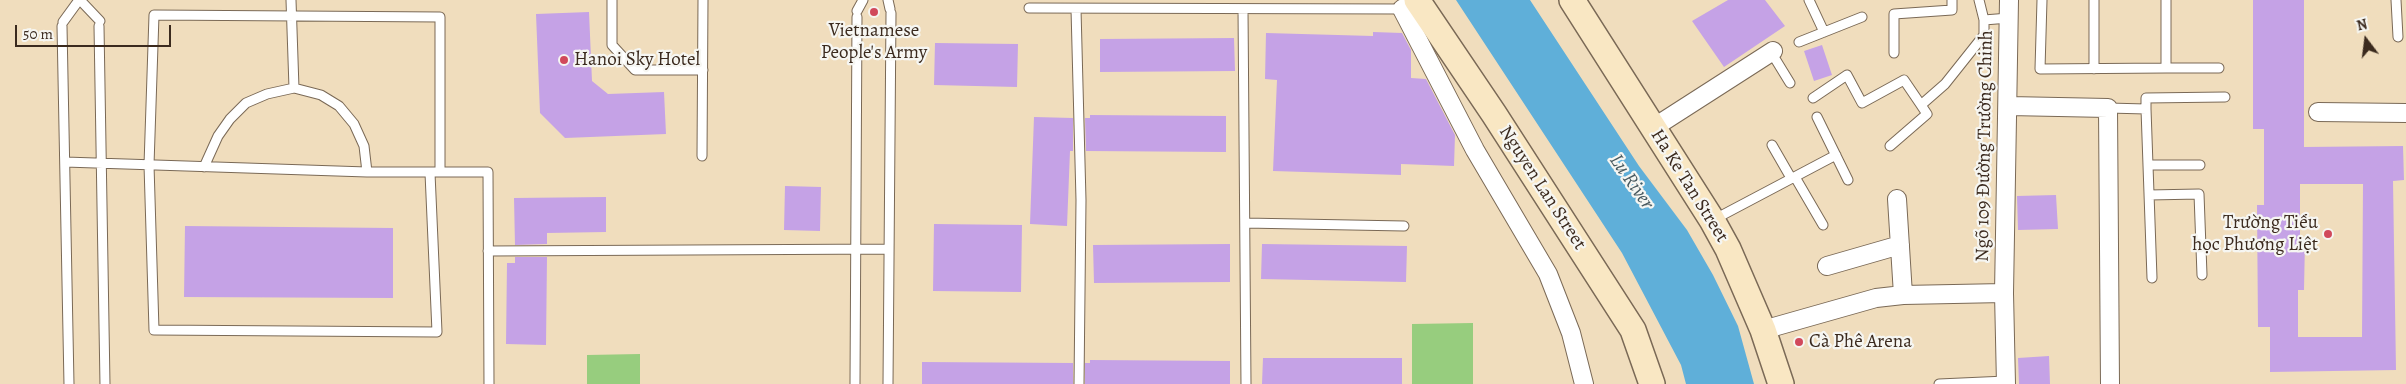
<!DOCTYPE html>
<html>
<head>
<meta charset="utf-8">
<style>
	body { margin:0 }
	#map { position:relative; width:2406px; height:384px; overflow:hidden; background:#f0ddbd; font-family:Alegreya,serif }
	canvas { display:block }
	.north { position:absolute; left:2341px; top:15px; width:50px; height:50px; -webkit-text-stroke:4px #f6f6f2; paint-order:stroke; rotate:345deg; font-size:14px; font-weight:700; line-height:20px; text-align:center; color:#3b2a1e }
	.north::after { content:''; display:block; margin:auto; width:18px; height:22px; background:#3b2a1e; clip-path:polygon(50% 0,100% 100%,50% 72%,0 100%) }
	.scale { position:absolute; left:15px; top:25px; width:156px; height:22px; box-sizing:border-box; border:2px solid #3b2a1e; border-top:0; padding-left:6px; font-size:15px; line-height:18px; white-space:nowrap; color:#3b2a1e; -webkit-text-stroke:4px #f6f6f2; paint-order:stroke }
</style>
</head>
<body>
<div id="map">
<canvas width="2406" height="384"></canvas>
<div class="north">N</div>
<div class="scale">50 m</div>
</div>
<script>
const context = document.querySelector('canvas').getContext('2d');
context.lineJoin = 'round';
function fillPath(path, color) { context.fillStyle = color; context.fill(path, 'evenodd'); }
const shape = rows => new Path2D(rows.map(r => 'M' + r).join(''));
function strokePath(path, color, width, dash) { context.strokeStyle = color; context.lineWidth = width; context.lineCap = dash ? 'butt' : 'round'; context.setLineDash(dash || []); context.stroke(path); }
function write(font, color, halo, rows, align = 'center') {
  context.font = font + ' Alegreya,serif'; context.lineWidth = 4.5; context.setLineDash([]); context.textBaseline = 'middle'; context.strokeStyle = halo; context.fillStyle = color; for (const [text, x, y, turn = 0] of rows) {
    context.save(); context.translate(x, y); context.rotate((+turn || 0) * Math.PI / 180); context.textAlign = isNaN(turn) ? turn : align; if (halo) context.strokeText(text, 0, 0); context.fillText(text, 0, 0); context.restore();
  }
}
fillPath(shape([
	[1473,323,1473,384,1412,384,1412,324],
	[640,354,640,384,587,384,587,355]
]), '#97cd7e');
fillPath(shape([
	[1456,0,1530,0,1639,166,1687,230,1713,275,1738,326,1754,384,1686,384,1681,365,1622,253]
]), '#5fafd9');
fillPath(shape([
	[1728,0,1765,0,1785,26,1724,67,1692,21],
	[2253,0,2304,0,2304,147,2403,146,2404,180,2393,181,2396,370,2270,372,2270,327,2258,327,2257,205,2264,205,2264,129,2253,129],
	[2300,184,2363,184,2362,337,2298,337,2298,290,2304,290,2305,240,2300,240],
	[589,12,592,81,608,94,664,92,666,134,565,138,540,113,536,14],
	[1373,32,1402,33,1411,50,1411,78,1426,79,1455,135,1454,166,1401,164,1401,175,1273,171,1277,80,1265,79,1266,33,1373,36],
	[1234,38,1235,71,1100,72,1100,39],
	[935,43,1018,44,1017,87,934,85],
	[1822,45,1832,75,1814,81,1804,51],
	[1090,115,1226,116,1226,152,1086,151,1085,118,1090,118],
	[1034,117,1073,118,1073,151,1070,151,1067,226,1030,224],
	[785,186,821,187,820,231,784,230],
	[2056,195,2058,229,2018,230,2017,196],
	[606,197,606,232,547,233,547,244,515,245,514,198],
	[934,224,1022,225,1021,292,933,291],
	[185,226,393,228,393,298,184,297],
	[1230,244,1230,282,1094,283,1093,245],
	[1262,244,1407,246,1406,282,1261,279],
	[515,257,547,257,546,345,506,344,507,263,515,263],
	[2049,356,2050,384,2019,384,2018,358],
	[1263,358,1402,358,1402,384,1262,384],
	[1090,360,1230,361,1230,384,1085,384,1085,363,1090,363],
	[922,362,1073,363,1073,384,922,384]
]), '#c5a2e6');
const lane = shape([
	[80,0,100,21],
	[291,0,294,88],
	[612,0,612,45,635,70,703,70],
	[888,0,890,9],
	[1809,0,1824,32],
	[1979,0,1984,20],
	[2042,0,2040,69,2166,68,2166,0],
	[2396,0,2398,37],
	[1029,8,1402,9],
	[1076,9,1081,200,1079,384],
	[1243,9,1246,384],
	[857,11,863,0],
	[63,22,79,0],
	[62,26,69,384],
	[99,26,105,384],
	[1799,42,1862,17],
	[1771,52,1790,83],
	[1894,53,1894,14,1952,10,1952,0],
	[2166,68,2219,68],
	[2094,69,2094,0],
	[1813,98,1847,75,1862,103,1904,80,1921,105],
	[2108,108,2146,109,2152,278],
	[2146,109,2146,98,2225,97],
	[1817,117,1848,180],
	[1772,145,1791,178],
	[1890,146,1927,114,1921,105,1945,84,1984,35,1984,20,2009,18],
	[702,156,703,0],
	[65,162,367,172,488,172,489,384],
	[2148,165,2200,165],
	[204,167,218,136,230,119,246,103,267,94,294,88,321,95,339,106,354,124,364,146,367,172],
	[430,173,437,332,154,330,149,165,154,15,440,17,440,172],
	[1795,177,1823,225],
	[2149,195,2199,194,2202,275],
	[1713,220,1836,155],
	[1245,223,1404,226],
	[488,251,889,249],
	[855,384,857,17],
	[888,384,891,13],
	[1939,384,2006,381]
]);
const street = shape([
	[1417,0,1402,9,1475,150,1548,274,1571,333,1584,384],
	[2009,106,2108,108,2110,384],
	[2318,112,2406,113],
	[1653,128,1773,51],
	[1897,199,1903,295],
	[1827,266,1900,245],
	[1763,330,1876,298,1903,295,2004,293],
	[2006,384,2004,293,2009,0]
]);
const secondary = shape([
	[1417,0,1494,114,1633,330,1652,384],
	[1572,0,1712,220,1728,249,1763,330,1781,384]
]);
strokePath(lane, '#7a6956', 11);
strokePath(street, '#7a6956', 20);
strokePath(secondary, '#7a6956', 28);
strokePath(lane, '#fff', 9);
strokePath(street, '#fff', 18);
strokePath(secondary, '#f9e7c3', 25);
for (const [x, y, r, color] of [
	[874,12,5,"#d1495b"],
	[564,60,5,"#d1495b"],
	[2328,234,5,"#d1495b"],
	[1799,342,5,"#d1495b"]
]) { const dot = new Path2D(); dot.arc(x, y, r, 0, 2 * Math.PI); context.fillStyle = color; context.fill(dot); strokePath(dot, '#f6f6f2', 2); }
write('19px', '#3b2a1e', '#f6f6f2', [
	["Vietnamese",874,31,"center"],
	["People's Army",874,53,"center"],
	["Hanoi Sky Hotel",574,60],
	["Trường Tiểu",2318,223,"right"],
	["học Phương Liệt",2318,245,"right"],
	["Cà Phê Arena",1809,342]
], 'left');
write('19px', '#3b2a1e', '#f6f6f2', [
	["Ngõ 109 Đường Trường Chinh",1985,146,-89],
	["Ha Ke Tan Street",1689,186,58],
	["Nguyen Lan Street",1542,188,57]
]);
write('italic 20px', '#48595f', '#f6f6f2', [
	["Lu River",1631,182,55]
]);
</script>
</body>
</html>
